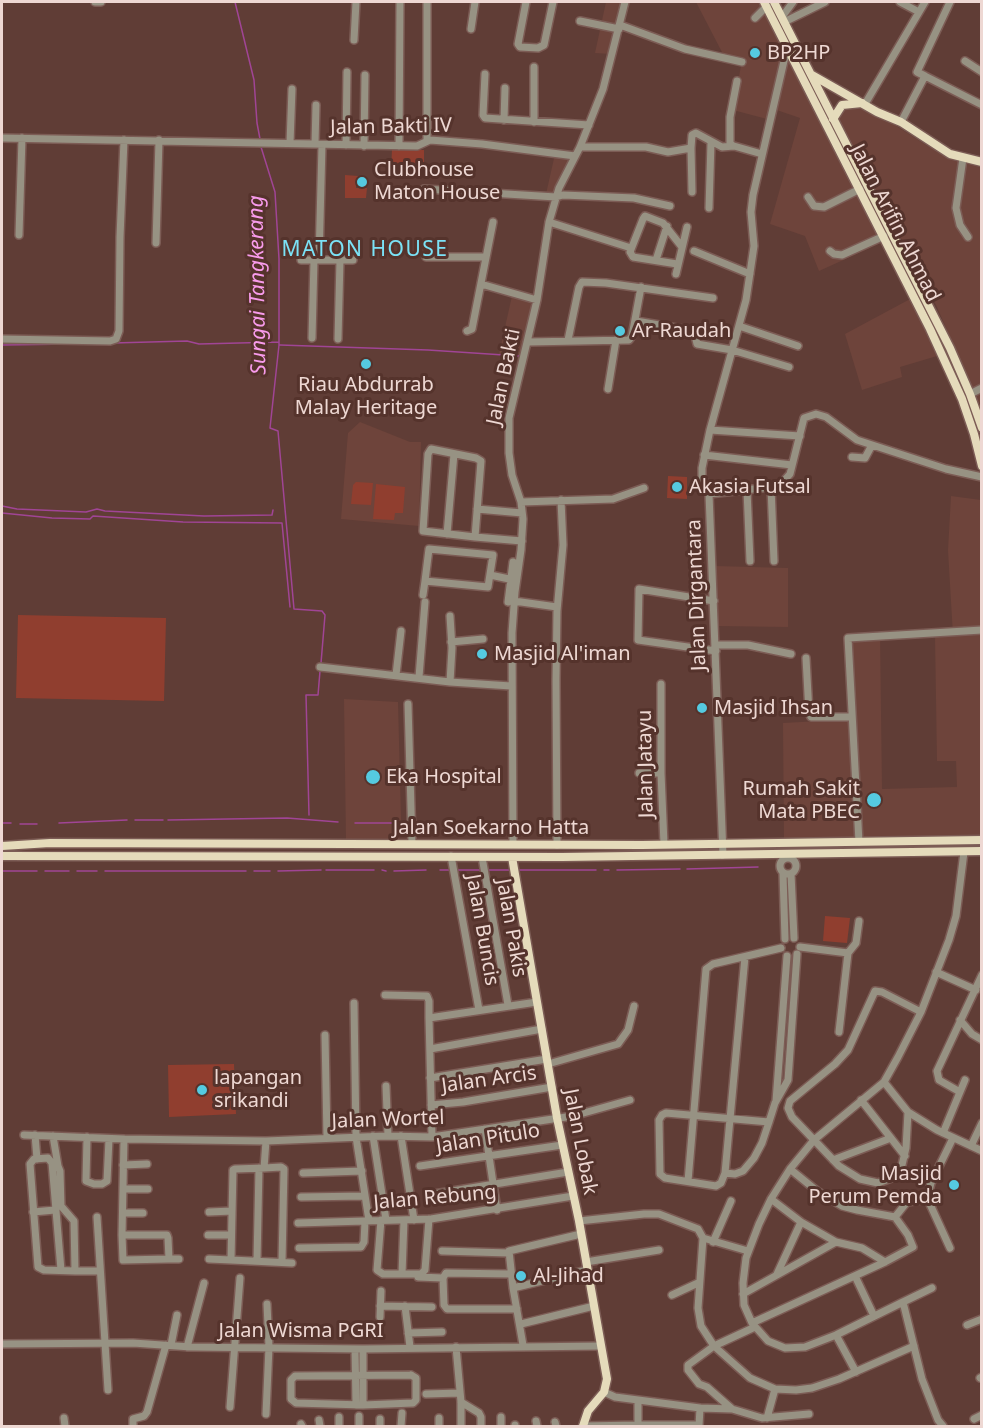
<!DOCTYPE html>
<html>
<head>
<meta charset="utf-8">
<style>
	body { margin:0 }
	#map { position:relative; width:983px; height:1428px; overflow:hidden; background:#603d36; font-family:"Noto Sans",sans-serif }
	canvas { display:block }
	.frame { position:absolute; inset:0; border:3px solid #eed8d3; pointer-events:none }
</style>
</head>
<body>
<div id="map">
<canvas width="983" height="1428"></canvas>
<div class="frame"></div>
</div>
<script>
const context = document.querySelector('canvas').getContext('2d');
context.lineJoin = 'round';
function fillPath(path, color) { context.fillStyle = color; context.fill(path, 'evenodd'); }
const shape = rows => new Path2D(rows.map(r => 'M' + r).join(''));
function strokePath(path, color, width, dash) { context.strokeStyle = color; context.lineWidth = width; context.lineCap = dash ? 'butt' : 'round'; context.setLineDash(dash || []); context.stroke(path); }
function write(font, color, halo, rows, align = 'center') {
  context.font = font + ' "Noto Sans",sans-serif'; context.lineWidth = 6; context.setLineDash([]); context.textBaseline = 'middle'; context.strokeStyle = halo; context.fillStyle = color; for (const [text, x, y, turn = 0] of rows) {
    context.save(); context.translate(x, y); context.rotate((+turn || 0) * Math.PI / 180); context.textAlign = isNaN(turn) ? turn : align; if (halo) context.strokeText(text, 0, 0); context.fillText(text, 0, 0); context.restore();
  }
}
fillPath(shape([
	[606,2,622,2,611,54,595,53],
	[696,2,759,2,883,242,819,271,805,236,770,224,800,118,771,108,767,119,733,110,742,60,724,56],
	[859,102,926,145,966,164,981,165,981,402,979,403,936,305,839,120,837,110],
	[555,154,572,157,555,195,546,194],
	[512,296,534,301,519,356,499,354],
	[912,298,937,356,900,367,902,377,862,390,845,334],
	[360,422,410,442,421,442,419,526,341,519,348,433],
	[951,496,981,500,981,836,784,841,783,723,855,719,852,634,880,633,882,789,957,787,956,761,937,761,935,636,953,635,948,550],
	[715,566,788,568,788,627,718,626],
	[344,699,398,702,401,820,399,821,399,842,346,841]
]), '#6e443b');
fillPath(shape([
	[392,149,424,150,424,173,391,173],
	[345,175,358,176,358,179,356,180,356,188,367,188,366,198,345,198],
	[668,476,687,477,687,499,667,498],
	[356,482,373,483,371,505,351,504,353,485],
	[376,484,405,487,403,513,395,513,394,520,373,519],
	[18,615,166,618,164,701,16,698],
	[825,916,850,918,847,943,823,941],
	[234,1064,236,1114,169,1117,168,1065]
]), '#903e2f');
strokePath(shape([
	[235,2,254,80,257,123,260,139],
	[261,147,275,192,279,259,279,345,270,428,278,431,294,609,322,611,325,615,321,663],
	[113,343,187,341,199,344,279,342],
	[2,345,70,344],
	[280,345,428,350,519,356],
	[2,506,17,509,86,512,97,509,105,511,204,516,272,515,273,510],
	[2,513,52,518,90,519,93,516,183,522,282,523,290,607],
	[309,815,306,695,318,695,320,671],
	[135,820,163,820],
	[168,820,287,818,338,822],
	[2,823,11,823],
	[59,823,127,820],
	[355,823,394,823],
	[415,823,418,823],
	[20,824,37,824],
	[687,869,758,867],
	[326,870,374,870],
	[382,870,386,871],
	[440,870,450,870],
	[458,870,480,870],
	[488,870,510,870],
	[519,870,596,870],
	[604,870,609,870],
	[617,870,680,869],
	[2,871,37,871],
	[45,871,69,871],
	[77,871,97,871],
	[105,871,246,871],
	[254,871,270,871],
	[278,871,321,870],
	[394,871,426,870]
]), '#a04595', 1.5);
const minor = shape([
	[95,2,101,2],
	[526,2,518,44,520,47,538,48,544,45,553,2],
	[900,2,919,12],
	[782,17,793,2],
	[755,18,767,6],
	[580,21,619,29],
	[784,22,825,2],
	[620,25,685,49,742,62],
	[471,29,475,2],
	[354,40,356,2],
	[965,61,982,72],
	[534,67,534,122],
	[485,74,483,115,485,118,589,125],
	[925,76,917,72,950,2],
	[865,104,925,2],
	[504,120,505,88],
	[901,122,925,76,982,105],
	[2,138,417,146,430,140,482,144,575,156],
	[427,141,427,2],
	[290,143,292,89],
	[315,144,316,105],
	[346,145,347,72],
	[732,145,730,144,730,117,737,81],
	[364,146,365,75],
	[399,146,400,2],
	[580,147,646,147,668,152,691,148,692,135,696,133,722,147,734,146,762,154],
	[691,148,692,192],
	[963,158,956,208,960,225,968,237],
	[424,189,556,197,563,195,634,198,670,206],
	[808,197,814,206,824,207,860,189],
	[709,208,711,142],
	[549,222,631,248],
	[19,235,22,138],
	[156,243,159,140],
	[694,251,750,274],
	[830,251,834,254,842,255,884,236],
	[426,257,486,257],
	[301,260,353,260],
	[319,260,322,145],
	[656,260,667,226],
	[677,264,633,257,630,252,643,219,645,216,663,223,682,247],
	[676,274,687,227],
	[481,284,537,300],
	[636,321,694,331,697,344,732,350,789,367],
	[739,326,798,346],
	[467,331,472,329,493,222],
	[312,338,314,260],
	[2,339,110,341,116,339,119,331,120,237,124,140],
	[338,339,340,260],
	[568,340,579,287,582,282,606,283,713,298],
	[528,342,629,340,632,336,641,287],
	[608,389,616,340],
	[970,394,982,388],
	[710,430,800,436],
	[704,455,792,465],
	[852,457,865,458,872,445],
	[771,487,774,561],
	[747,490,750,561],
	[709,494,771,487,780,485,790,474,804,418,816,414,826,417,857,440,946,469,982,477],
	[521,502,613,499,644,488],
	[477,509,522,513],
	[447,534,454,454],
	[475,537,481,461,476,458,431,449,428,454,423,531,475,537,522,541],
	[490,575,514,580],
	[423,595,425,581,429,549,493,555,488,587,425,581],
	[514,601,557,607],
	[714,601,639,589,638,640,716,651],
	[508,602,513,562],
	[450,616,452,648,450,682],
	[451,642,483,639],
	[716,645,748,645,791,654],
	[806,658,809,713,811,717,852,717],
	[320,667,450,682,511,686],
	[396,675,401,631],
	[419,677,425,602],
	[661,684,661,773,664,844],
	[408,704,412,843],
	[639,773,661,773],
	[859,842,848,638,982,630],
	[513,844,512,633,515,592,521,550,523,519,521,502,512,475,509,453,509,418,537,300,549,222,559,188,580,147,603,89,625,2],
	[557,845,556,680,557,611,563,545,561,500],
	[723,855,709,494,702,476,702,468,710,430,746,300,754,246,751,212,753,195,787,48],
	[451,856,479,1010],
	[482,857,508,1005],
	'780 866a8 8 0 1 1 16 0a8 8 0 1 1-16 0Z',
	[783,874,785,939],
	[791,874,794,938],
	[800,947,848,953,839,1032],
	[848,953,856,943,859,921],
	[936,972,976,990],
	[385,995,427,996,429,1001,429,1018,537,1002],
	[354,1003,356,1137,369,1221],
	[429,1018,432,1137],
	[960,1020,972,1034,982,1040],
	[325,1035,327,1138],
	[430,1049,542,1029],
	[548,1064,618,1044,628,1030,634,1006],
	[430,1078,547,1059],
	[884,1082,908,1112,937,1130,982,1151],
	[386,1086,388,1136],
	[960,1092,965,1080],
	[861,1100,905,1156],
	[776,1101,787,956],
	[431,1105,463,1102,552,1087],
	[908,1112,906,1148,902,1165,894,1177,878,1183,860,1179,839,1166,792,1117,788,1108,790,1101,835,1064,848,1050,875,991,882,992,921,1012],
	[769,1122,666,1113,662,1115,659,1120,660,1174,665,1178,716,1186,721,1183,725,1173,735,1174,743,1171,754,1158,762,1143,769,1122,775,1103,788,1080,797,954],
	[485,1129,497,1210],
	[943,1133,960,1092,939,1080,937,1071,982,975],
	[24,1135,124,1139],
	[35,1135,37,1159],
	[53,1136,58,1166,60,1171,61,1206,74,1221,75,1271,100,1271],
	[373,1136,386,1220],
	[401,1136,414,1220],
	[87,1137,86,1181,94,1184,102,1184,107,1181,109,1139],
	[266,1141,264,1168,235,1169,233,1170,231,1260,292,1263],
	[971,1146,982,1123],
	[833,1160,891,1138],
	[123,1165,147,1164],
	[420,1166,562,1145],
	[264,1168,281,1167,284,1169,282,1262],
	[303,1173,362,1171],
	[725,1173,745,957],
	[688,1181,706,969,713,964,781,948],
	[123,1189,148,1189],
	[428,1195,568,1172],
	[301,1197,365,1196],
	[771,1199,801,1222,836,1242,862,1248,885,1262],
	[33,1212,55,1210],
	[209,1212,232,1211],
	[123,1213,143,1213],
	[97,1217,108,1390],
	[895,1217,907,1202,928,1199],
	[381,1220,377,1270,383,1274,402,1274,404,1220],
	[579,1221,644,1214,659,1214,698,1229,703,1238,748,1251],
	[298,1223,431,1219,573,1196],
	[122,1235,167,1235,168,1238,169,1259,123,1260,122,1235,124,1139,266,1141,386,1136,432,1137,573,1116,630,1100],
	[208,1235,231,1235],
	[703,1238,698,1308,701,1326,714,1346,750,1378,775,1389,796,1390,812,1388,839,1379,914,1346],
	[713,1242,731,1201],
	[299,1248,361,1247,364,1242,365,1221],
	[950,1248,929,1202,928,1195,931,1183,953,1138],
	[442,1251,509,1253],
	[169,1259,179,1259],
	[209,1259,231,1260],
	[257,1261,259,1168],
	[586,1262,659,1250],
	[61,1270,52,1163,48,1158,34,1159,30,1164,38,1267,44,1270,75,1271],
	[402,1274,421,1274,425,1270,429,1219],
	[511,1274,446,1273,443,1278,444,1305,447,1309,517,1309],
	[777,1274,801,1222],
	[855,1276,874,1316],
	[418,1277,443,1278],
	[513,1288,587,1270],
	[743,1294,836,1242],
	[672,1295,698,1283],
	[903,1302,932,1288],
	[380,1306,432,1307],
	[405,1306,410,1347],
	[380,1317,381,1291],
	[752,1323,885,1262,913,1247,908,1235,895,1217,857,1210,842,1206,817,1191,790,1169],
	[521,1324,594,1306],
	[967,1325,982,1319],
	[755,1327,714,1346,688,1365,688,1370,699,1384,707,1387,732,1409,762,1418,809,1414],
	[408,1333,442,1332],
	[836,1335,856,1372],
	[2,1344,133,1343,191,1347,363,1349,601,1346],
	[171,1345,177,1315],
	[523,1345,513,1288,509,1251,581,1234],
	[187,1347,204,1283],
	[456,1347,461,1402,461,1426],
	[355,1349,356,1405],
	[363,1349,363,1405],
	[411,1375,416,1378,416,1400,413,1403,363,1405,296,1403,291,1399,291,1380,295,1376,411,1375],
	[980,1378,982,1377],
	[604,1392,615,1397,700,1408,699,1426],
	[426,1394,460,1393],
	[461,1402,479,1413,481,1417,481,1426],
	[230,1407,240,1278],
	[700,1408,732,1409],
	[266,1414,269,1347,267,1304],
	[339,1417,339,1426],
	[501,1417,501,1426],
	[64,1418,65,1426],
	[439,1418,439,1426],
	[767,1418,775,1389],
	[380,1419,380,1426],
	[974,1419,982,1415],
	[319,1420,320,1426],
	[536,1421,537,1426],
	[555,1422,556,1426],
	[301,1424,302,1426],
	[515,1425,515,1426],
	[638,1425,699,1425],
	[133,1426,133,1419,144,1416,147,1412,166,1345],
	[359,1426,359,1416],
	[401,1426,402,1413],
	[583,1426,638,1425,638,1400],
	[943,1426,938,1420,922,1379,903,1302,836,1335,805,1347,785,1348,768,1341,752,1323,744,1305,743,1283,746,1258,759,1224,771,1199,790,1169,814,1140,884,1082,898,1057,921,1012,949,940,956,916,964,852]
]);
const major = shape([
	[764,2,930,329,962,399,974,434,982,466],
	[774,2,950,348,970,394,982,428],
	[812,75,877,112,901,122,950,154,982,162],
	[833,119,842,105,862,103],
	[2,846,50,843,642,845,982,840],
	[2,856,562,857,982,851],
	[512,857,557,1118,579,1221,607,1379,604,1392,588,1411,583,1426]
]);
strokePath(minor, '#7c5c55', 10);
strokePath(major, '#7c5c55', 11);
strokePath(minor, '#979283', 7);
strokePath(major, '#e5dbbb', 8);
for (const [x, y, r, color] of [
	[755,53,6,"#55cae0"],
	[362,182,6,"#55cae0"],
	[620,331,6,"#55cae0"],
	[366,364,6,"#55cae0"],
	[677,487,6,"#55cae0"],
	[482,654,6,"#55cae0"],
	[702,708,6,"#55cae0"],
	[373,777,8,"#55cae0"],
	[874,800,8,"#55cae0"],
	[202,1090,6,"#55cae0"],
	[954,1185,6,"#55cae0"],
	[521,1276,6,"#55cae0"]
]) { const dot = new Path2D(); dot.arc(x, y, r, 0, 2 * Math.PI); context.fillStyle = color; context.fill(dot); strokePath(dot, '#55332c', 2); }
write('20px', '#eed8d3', '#55332c', [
	["BP2HP",767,53],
	["Clubhouse",374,170],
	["Maton House",374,193],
	["Ar-Raudah",632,331],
	["Riau Abdurrab",366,385,"center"],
	["Malay Heritage",366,408,"center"],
	["Akasia Futsal",689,487],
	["Masjid Al'iman",494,654],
	["Masjid Ihsan",714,708],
	["Eka Hospital",386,777],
	["Rumah Sakit",860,789,"right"],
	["Mata PBEC",860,812,"right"],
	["lapangan",214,1078],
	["srikandi",214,1101],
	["Masjid",942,1174,"right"],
	["Perum Pemda",942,1197,"right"],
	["Al-Jihad",533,1276]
], 'left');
write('20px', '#eed8d3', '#55332c', [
	["Jalan Bakti IV",391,127,-1],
	["Jalan Arifin Ahmad",895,223,63],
	["Jalan Bakti",504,377,-78],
	["Jalan Dirgantara",697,595,-92],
	["Jalan Jatayu",646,764,-91],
	["Jalan Soekarno Hatta",491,828],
	["Jalan Pakis",511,928,80],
	["Jalan Buncis",482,930,80],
	["Jalan Arcis",489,1080,-8],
	["Jalan Wortel",388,1120,-2],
	["Jalan Pitulo",488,1139,-9],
	["Jalan Lobak",580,1142,79],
	["Jalan Rebung",435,1198,-5],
	["Jalan Wisma PGRI",301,1331]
]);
context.letterSpacing = '1.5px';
write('21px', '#7be2f6', '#55332c', [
	["MATON HOUSE",365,250]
]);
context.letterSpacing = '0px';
write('italic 21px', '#f89beb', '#55332c', [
	["Sungai Tangkerang",258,285,-91]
]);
</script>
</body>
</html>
